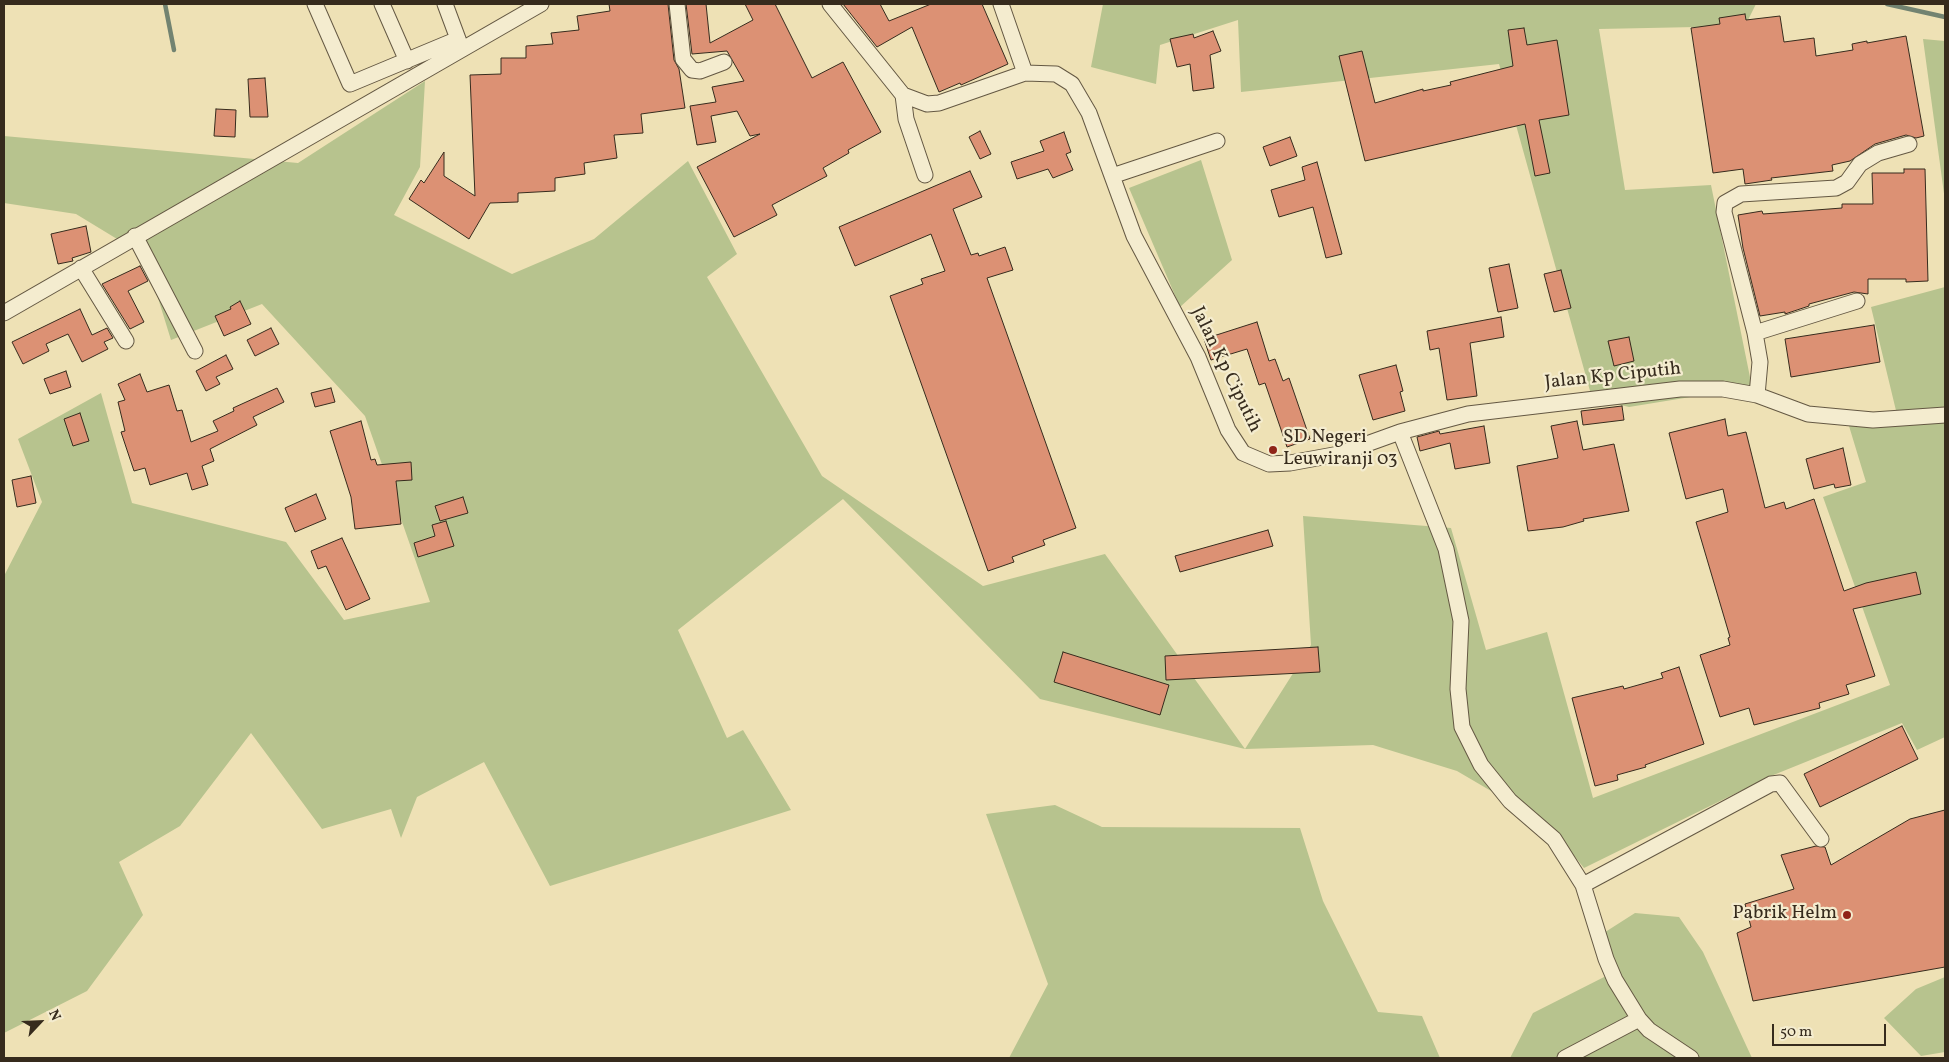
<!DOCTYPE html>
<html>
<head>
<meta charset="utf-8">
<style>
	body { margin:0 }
	#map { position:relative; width:1949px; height:1062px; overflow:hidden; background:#eee1b5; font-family:Vollkorn,serif }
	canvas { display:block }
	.frame { position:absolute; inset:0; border:5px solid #362b1d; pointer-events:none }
	.north { position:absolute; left:15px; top:997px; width:50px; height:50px; -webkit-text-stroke:4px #f4eccf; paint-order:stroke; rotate:65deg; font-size:14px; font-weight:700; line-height:20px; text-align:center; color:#362b1d }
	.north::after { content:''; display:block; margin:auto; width:18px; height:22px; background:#362b1d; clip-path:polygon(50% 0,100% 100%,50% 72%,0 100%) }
	.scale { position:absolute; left:1772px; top:1024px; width:114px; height:22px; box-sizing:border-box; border:2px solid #362b1d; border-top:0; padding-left:6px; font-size:15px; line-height:18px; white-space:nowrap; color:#362b1d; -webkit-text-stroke:4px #f4eccf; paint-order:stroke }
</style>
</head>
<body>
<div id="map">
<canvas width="1949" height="1062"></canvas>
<div class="frame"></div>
<div class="north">N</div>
<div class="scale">50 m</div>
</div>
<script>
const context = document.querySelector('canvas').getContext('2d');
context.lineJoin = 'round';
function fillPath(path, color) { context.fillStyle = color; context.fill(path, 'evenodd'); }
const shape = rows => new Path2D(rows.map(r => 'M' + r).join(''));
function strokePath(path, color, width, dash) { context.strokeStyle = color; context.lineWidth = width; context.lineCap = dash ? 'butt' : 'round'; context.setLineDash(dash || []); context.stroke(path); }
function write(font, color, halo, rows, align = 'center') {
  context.font = font + ' Vollkorn,serif'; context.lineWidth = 4.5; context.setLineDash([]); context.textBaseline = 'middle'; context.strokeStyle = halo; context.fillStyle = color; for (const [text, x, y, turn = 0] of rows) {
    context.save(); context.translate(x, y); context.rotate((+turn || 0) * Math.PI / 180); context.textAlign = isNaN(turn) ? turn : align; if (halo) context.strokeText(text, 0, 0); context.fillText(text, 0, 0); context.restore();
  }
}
fillPath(shape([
	[1103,4,1756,4,1745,26,1599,29,1625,190,1711,185,1752,387,1629,407,1592,398,1499,64,1241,92,1238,20,1160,45,1156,84,1091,67],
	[1923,39,1945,41,1945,201],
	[425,81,420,167,394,215,512,274,594,239,688,161,737,254,707,277,822,476,983,586,1105,554,1245,749,1311,645,1303,516,1451,528,1486,650,1547,632,1593,798,1890,685,1823,497,1866,482,1849,426,1899,423,1871,307,1945,287,1945,737,1917,750,1902,723,1771,776,1584,868,1549,825,1457,771,1373,745,1245,749,1040,699,843,499,678,630,727,738,743,730,791,810,550,886,484,762,417,797,401,838,391,809,322,829,251,733,180,826,119,862,143,915,87,991,4,1033,4,576,42,502,18,439,101,393,132,503,286,542,344,620,430,602,365,416,262,304,171,340,145,256,76,214,4,203,4,136,298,163],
	[1201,160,1232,260,1180,307,1129,188],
	[1055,805,1102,827,1300,828,1323,901,1378,1012,1422,1016,1440,1058,1009,1058,1048,984,986,814],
	[1635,913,1679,917,1703,952,1752,1058,1510,1058,1533,1013,1612,973,1599,936],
	[1945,977,1945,1052,1921,1056,1884,1018,1916,989]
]), '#b7c38e');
strokePath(shape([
	[165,4,174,50],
	[1887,4,1945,17]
]), '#728371', 4.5);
const building = shape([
	[609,4,668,4,674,60,679,69,685,108,641,114,643,133,614,135,617,158,584,163,585,174,555,178,555,191,518,193,518,202,490,203,469,239,409,199,421,180,424,183,444,152,444,176,475,196,470,75,501,74,501,58,526,58,526,46,553,44,551,33,579,30,577,16,610,11,609,4],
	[686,4,706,4,710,43,753,20,745,4,775,4,812,78,843,62,881,132,848,150,849,153,823,168,827,176,772,205,777,215,734,237,697,167,760,134,750,136,737,111,711,116,716,142,697,145,690,106,716,102,712,87,744,81,727,51,692,54,686,4],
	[843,4,880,4,889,21,931,4,982,4,1008,64,961,85,960,83,939,92,912,27,877,47,843,4],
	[1745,14,1746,20,1780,16,1784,42,1814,38,1816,56,1853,50,1852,44,1867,41,1867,43,1906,36,1924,136,1916,138,1906,135,1875,144,1850,161,1832,165,1833,171,1771,178,1772,180,1745,184,1743,169,1713,173,1691,28,1720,24,1719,18,1745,14],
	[1524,28,1527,45,1557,40,1569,115,1539,120,1550,173,1535,176,1525,124,1365,161,1339,56,1362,51,1375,103,1423,89,1423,91,1451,85,1450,82,1513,66,1508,30,1524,28],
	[1213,31,1221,51,1210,55,1214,88,1193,91,1190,64,1177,67,1170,39,1193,34,1194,38,1213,31],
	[265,78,268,117,250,117,248,79,265,78],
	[216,109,236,110,235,137,214,136,216,109],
	[980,131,991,154,980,159,969,137,980,131],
	[1064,132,1071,152,1066,154,1073,170,1053,178,1048,169,1017,179,1011,162,1044,151,1040,141,1064,132],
	[1290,137,1297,156,1270,166,1263,147,1290,137],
	[1317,162,1342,254,1326,258,1313,207,1279,217,1271,190,1305,180,1302,167,1317,162],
	[1904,169,1925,169,1928,281,1906,282,1906,279,1868,279,1868,294,1854,292,1809,304,1809,306,1785,314,1785,312,1760,316,1743,248,1738,215,1762,211,1763,214,1842,208,1842,204,1873,204,1872,173,1904,173,1904,169],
	[970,171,982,197,953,209,971,255,978,253,979,256,1005,247,1013,270,987,278,1076,528,1043,540,1045,545,1012,557,1014,562,988,571,890,296,923,284,921,279,945,271,931,234,855,266,839,227,970,171],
	[86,226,91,252,72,258,73,261,58,264,51,234,86,226],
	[1509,264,1518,308,1498,312,1489,268,1509,264],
	[140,266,148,281,128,291,144,322,130,329,102,284,140,266],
	[1561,270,1571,308,1554,312,1544,274,1561,270],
	[240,301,251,324,224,336,215,316,231,309,230,307,240,301],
	[80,309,92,335,107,328,113,338,104,342,108,349,82,362,68,334,46,344,49,351,23,364,12,342,80,309],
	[1501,317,1504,337,1470,343,1477,396,1447,400,1439,348,1430,350,1427,331,1501,317],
	[1257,322,1269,361,1275,359,1283,381,1289,378,1310,439,1287,447,1265,383,1259,385,1247,349,1211,360,1204,339,1257,322],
	[1874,325,1880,362,1791,377,1785,339,1874,325],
	[271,328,279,344,255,356,247,340,271,328],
	[1629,337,1634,361,1614,366,1608,341,1629,337],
	[226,355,233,369,216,377,220,384,206,391,196,371,226,355],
	[1396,365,1403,391,1400,392,1405,411,1373,420,1359,375,1396,365],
	[66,371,71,387,50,394,44,379,66,371],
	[140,374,147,392,169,385,177,411,182,410,191,442,218,431,213,421,234,411,233,408,277,388,284,402,253,417,257,425,210,449,214,461,202,466,208,485,192,490,187,473,150,485,145,468,134,471,121,432,125,431,118,402,125,400,118,384,140,374],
	[331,388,335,402,315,407,311,393,331,388],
	[1622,406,1624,420,1583,425,1581,411,1622,406],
	[80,413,89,441,73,446,64,419,80,413],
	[1725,419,1728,436,1746,432,1765,508,1784,502,1786,509,1814,499,1844,591,1866,583,1916,572,1921,594,1853,609,1875,676,1846,685,1849,694,1819,703,1820,708,1754,725,1749,708,1720,717,1700,655,1730,645,1728,638,1730,637,1696,522,1728,512,1723,489,1686,499,1669,433,1725,419],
	[361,421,371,460,375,459,377,465,411,462,412,480,396,481,401,524,355,529,351,497,330,431,361,421],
	[1577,421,1583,450,1614,444,1629,511,1583,519,1584,521,1563,527,1528,531,1517,466,1558,458,1551,426,1577,421],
	[1484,426,1490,463,1455,469,1450,443,1420,451,1417,437,1439,431,1440,434,1484,426],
	[1843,448,1851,485,1835,488,1834,484,1814,489,1806,459,1843,448],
	[31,476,36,503,17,507,12,480,31,476],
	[316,494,326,519,295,532,285,508,316,494],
	[463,497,468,513,440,521,435,506,463,497],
	[446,521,454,546,418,557,414,543,435,536,432,525,446,521],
	[1268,530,1273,546,1180,572,1175,556,1268,530],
	[342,538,370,599,346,610,326,566,318,569,311,551,342,538],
	[1318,647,1320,672,1166,680,1165,656,1318,647],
	[1063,652,1169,685,1160,715,1054,682,1063,652],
	[1679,667,1704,744,1645,765,1646,767,1617,775,1618,780,1595,786,1572,698,1623,686,1624,689,1663,678,1661,673,1679,667],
	[1902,726,1918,759,1820,807,1804,774,1902,726],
	[1945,810,1945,967,1753,1001,1737,933,1751,927,1745,904,1794,889,1781,855,1816,846,1825,847,1831,865,1910,819,1945,810]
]);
fillPath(building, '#dc9174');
strokePath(building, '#362b1d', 1);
const minor = shape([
	[315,4,350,84,458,39],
	[382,4,407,61],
	[445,4,461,47],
	[677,4,683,59,692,70,700,71,724,62],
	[830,4,903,95,927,104,939,103,1025,73,1056,74,1072,84,1089,113,1134,236,1198,357,1228,430,1243,453,1269,464,1290,463,1339,454,1400,432,1468,414,1680,389,1723,389,1757,395,1808,414,1873,420,1945,415],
	[1001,4,1025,73],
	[903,95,906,119,925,175],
	[1112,176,1217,141],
	[135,236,195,351],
	[81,268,126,341],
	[4,313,541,4],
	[1755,333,1857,301],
	[1757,395,1760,362,1755,333,1724,212,1725,203,1741,194,1836,188,1847,182,1860,164,1878,153,1909,144],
	[1400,432,1446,549,1461,621,1458,689,1462,727,1481,765,1510,801,1554,839,1583,885,1606,959,1615,980,1639,1019,1649,1030,1691,1058],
	[1583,885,1771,784,1780,783,1821,839],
	[1565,1058,1639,1019]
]);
strokePath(minor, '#645843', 17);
strokePath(minor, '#f4eccf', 15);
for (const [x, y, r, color] of [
	[1273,450,5,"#8f2418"],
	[1847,915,5,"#8f2418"]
]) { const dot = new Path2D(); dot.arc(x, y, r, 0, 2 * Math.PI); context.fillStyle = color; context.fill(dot); strokePath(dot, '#f4eccf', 2); }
write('19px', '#362b1d', '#f4eccf', [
	["Jalan Kp Ciputih",1225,370,64],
	["Jalan Kp Ciputih",1613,377,-6]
]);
write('19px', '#362b1d', '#f4eccf', [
	["SD Negeri",1283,439],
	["Leuwiranji 03",1283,461],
	["Pabrik Helm",1837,915,"right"]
], 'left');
</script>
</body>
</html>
